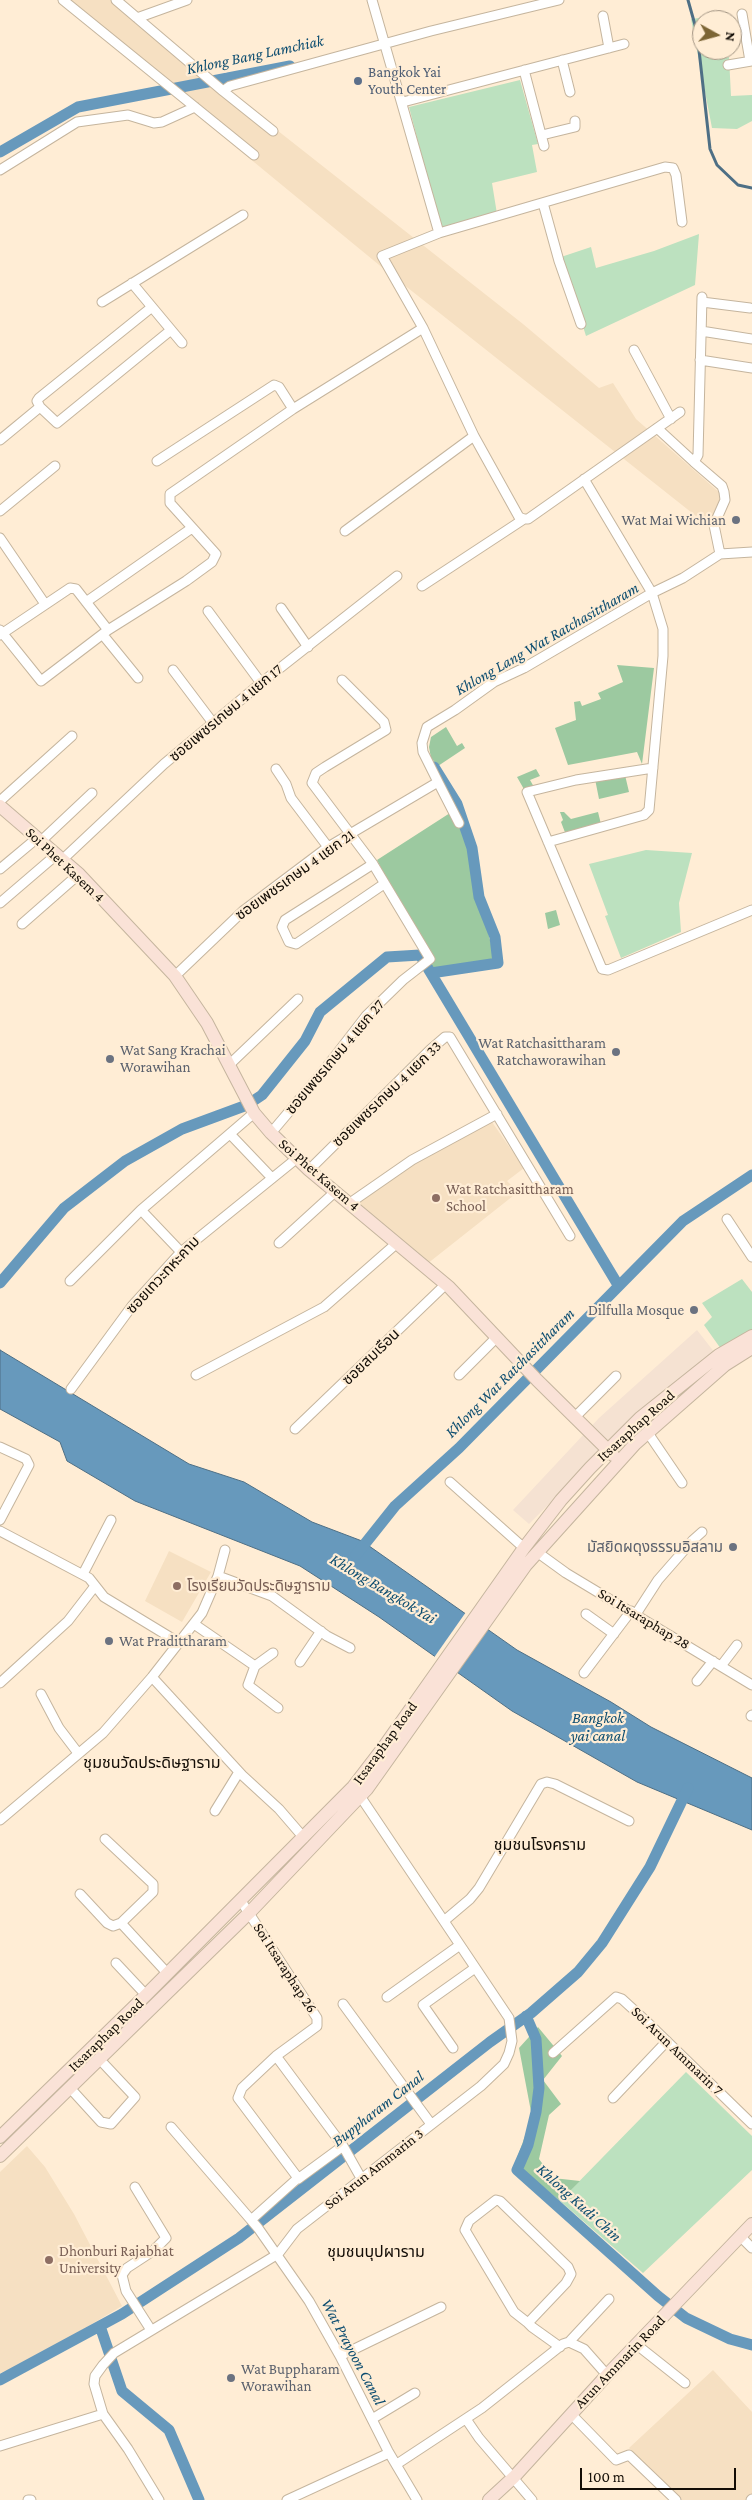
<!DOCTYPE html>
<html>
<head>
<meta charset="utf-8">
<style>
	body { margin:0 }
	#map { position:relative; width:752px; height:2500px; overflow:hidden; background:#ffedd5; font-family:"Crimson Pro",serif }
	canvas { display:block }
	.north { position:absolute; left:692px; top:10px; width:50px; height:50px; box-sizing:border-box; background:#ffedd5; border:1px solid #a19382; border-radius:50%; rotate:97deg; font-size:14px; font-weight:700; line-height:20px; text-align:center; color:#130d06 }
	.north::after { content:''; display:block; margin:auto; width:18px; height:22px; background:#7c6535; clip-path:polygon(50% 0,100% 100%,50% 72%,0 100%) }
	.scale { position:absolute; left:580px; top:2468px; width:156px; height:22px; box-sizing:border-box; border:2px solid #130d06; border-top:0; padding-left:6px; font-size:15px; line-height:18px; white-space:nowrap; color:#130d06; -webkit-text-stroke:4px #ffedd5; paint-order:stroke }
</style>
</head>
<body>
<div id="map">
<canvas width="752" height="2500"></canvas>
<div class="north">N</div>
<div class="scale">100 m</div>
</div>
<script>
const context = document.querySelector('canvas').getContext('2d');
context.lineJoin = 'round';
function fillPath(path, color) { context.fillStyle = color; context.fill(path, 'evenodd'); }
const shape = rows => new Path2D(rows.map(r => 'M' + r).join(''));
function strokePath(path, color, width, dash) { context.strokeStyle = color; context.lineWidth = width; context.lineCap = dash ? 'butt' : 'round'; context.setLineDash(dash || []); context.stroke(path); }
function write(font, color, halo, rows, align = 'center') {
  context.font = font + ' "Crimson Pro","Noto Sans Thai",serif'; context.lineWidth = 4.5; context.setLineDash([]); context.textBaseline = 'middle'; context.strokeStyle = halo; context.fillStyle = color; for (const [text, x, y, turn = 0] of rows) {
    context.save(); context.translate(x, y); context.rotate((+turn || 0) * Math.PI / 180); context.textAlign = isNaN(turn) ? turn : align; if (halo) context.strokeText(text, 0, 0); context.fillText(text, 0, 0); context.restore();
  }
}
fillPath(shape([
	[697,1330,715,1353,655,1398,529,1524,513,1510,599,1418]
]), '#f5e2d2');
fillPath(shape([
	[57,0,112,0,523,324,599,388,613,383,636,419,721,494,721,502,712,517,706,524,384,269],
	[492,1122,524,1168,507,1181,518,1192,427,1264,354,1203,391,1175],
	[169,1551,211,1572,182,1622,145,1601],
	[27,2146,45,2167,74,2214,122,2306,23,2365,0,2373,0,2172],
	[713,2370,752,2412,752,2498,750,2500,677,2500,629,2448]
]), '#f6e0c2');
fillPath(shape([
	[706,17,706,20,702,20,702,50,711,50,713,60,729,57,731,96,752,95,752,121,737,129,712,128,691,19],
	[520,80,538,144,532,145,537,172,492,183,497,214,441,229,409,107],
	[699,234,695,285,586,336,561,257,591,247,596,268,654,251],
	[646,850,692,853,679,903,681,932,621,958,605,916,608,915,589,864],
	[742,1279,752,1292,752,1330,721,1349,704,1325,712,1317,702,1303],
	[686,2072,752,2136,752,2170,643,2273,560,2201]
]), '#bce1bf');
fillPath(shape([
	[617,665,654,668,642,764,637,752,568,765,555,728,576,720,574,702,580,701,582,706,601,699,598,693,623,682],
	[446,727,457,746,462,743,465,748,438,766,431,758,429,747,431,737],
	[536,769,540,776,530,780,534,787,525,791,517,777],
	[625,775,629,792,599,799,595,779],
	[560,812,564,812,571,819,598,812,601,824,566,835,561,822,563,820],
	[450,813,462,828,495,960,432,969,377,860],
	[556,910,560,925,548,929,545,913],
	[538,2027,562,2056,543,2080,561,2104,549,2115,539,2159,553,2178,580,2181,560,2201,524,2171,517,2158,532,2117,519,2048]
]), '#9cc9a0');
const water = shape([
	[0,1350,189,1464,244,1482,312,1522,362,1541,517,1650,611,1702,651,1727,752,1778,752,1830,637,1782,512,1711,379,1617,300,1566,135,1501,67,1461,60,1442,0,1409,0,1350]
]);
fillPath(water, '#6799bc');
strokePath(water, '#4e6f85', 1);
fillPath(shape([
	[466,1612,488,1627,455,1674,433,1659]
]), '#ffedd5');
strokePath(shape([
	[688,0,697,32,710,149,717,165,738,185,752,188]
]), '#4e6f85', 3);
strokePath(shape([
	[0,152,78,107,290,66],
	[431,973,498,963,495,937,479,897,472,848,457,804,434,767],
	[0,1283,64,1208,125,1161,182,1129,247,1105,262,1095,305,1041,320,1012,387,957,420,955,618,1285],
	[356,1555,395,1506,459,1448,683,1221,752,1175],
	[526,2016,536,2039,539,2088,536,2112,528,2145,517,2170,658,2296,686,2318,730,2339,752,2345],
	[100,2326,122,2391,169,2430,199,2500],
	[0,2380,122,2314,239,2238,490,2042,531,2013,578,1972,602,1943,650,1867,688,1788]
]), '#6799bc', 11);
const street = shape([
	[63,0,254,155],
	[116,0,223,91,230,86,431,31,559,0],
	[372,0,439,233],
	[742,14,750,61],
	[603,16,609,48],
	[137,18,187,0],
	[562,60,570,92],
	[728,65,752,61],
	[524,70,544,146],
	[223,91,273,131],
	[403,102,624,44],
	[542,135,575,127,575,121],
	[0,170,77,122,128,115,154,123,162,122,195,107],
	[543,203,559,261,581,324],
	[132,283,182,343],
	[102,302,243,215],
	[702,302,750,308],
	[152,307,39,398,37,401,40,407,57,423,171,330],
	[701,331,752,339],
	[634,350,671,419],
	[700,360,752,368],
	[657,428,694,462,698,455,702,297],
	[0,440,40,407],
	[157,461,274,385,279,387,293,409],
	[0,511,55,466],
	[524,519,519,517,474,436,423,328,382,256,439,233,665,167,673,168,676,175,682,222],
	[345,531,474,436],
	[0,538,45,604],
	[720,554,752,552],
	[422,586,524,519,528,519,680,412],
	[86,602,192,528],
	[281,608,308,647],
	[208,611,261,683],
	[0,630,41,681,108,630,186,581,212,562,216,554,170,503,170,494,293,409,423,328],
	[0,635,70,588,76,589,108,630],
	[103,635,138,678],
	[173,670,213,723],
	[653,768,576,780,527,792,602,969,608,970,752,910],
	[276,769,286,784,291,798,328,847],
	[438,782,423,752,422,743,427,727,455,710,494,682,524,668,652,593,683,578,720,554,714,525,725,500,724,492,722,486,694,462],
	[0,801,72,736],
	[40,842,92,793],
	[548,842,644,815,649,810,663,656,663,629,652,593,584,479],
	[62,860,164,764,261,683,397,576],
	[373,864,285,920,282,927,289,942,296,944,384,884],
	[0,869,36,839],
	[0,903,56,855],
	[22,924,79,874],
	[175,976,243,911,328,847,438,782,459,823],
	[230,1064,298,999],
	[271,1133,325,1069,366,1016,403,980,430,959,373,864,312,783,316,773,325,767,386,730,384,722,342,680],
	[230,1134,272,1178],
	[309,1170,430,1050,445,1037,450,1037,570,1236],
	[350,1203,412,1160,497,1114],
	[141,1210,181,1252],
	[727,1219,752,1257],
	[279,1243,336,1191],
	[70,1281,141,1210,254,1113],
	[196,1375,324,1307,397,1243],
	[459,1375,497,1337],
	[71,1389,132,1306,181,1252,296,1159],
	[574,1418,616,1376],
	[295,1429,446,1284],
	[648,1433,682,1483],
	[0,1447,26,1459,29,1465,0,1520],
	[450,1482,524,1548],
	[0,1531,89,1578,104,1597,178,1642],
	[537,1552,566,1573,752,1685],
	[83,1574,111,1520],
	[218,1576,272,1596,327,1636,350,1648],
	[586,1614,614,1634],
	[636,1614,658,1580,693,1540,702,1532],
	[194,1624,255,1666],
	[273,1653,255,1666,248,1685,278,1708],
	[300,1662,321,1631],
	[721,1666,737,1645],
	[584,1673,631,1611],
	[152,1677,242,1775,279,1809,304,1838],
	[697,1681,713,1661],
	[0,1683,68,1621,95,1586],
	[41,1694,59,1728,78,1753],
	[751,1716,752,1715],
	[215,1811,239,1772],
	[0,1820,103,1733,152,1677,202,1613,218,1576,225,1550],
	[80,1894,107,1923,113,1926,121,1923,153,1892,153,1884,105,1839],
	[241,1901,317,2018,317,2026,276,2056,343,2146,361,2178],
	[444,1921,470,1899,479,1888,541,1784,547,1782,555,1784,629,1821],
	[121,1923,168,1974],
	[116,1963,146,1995],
	[387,1997,460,1945],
	[343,2004,431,2124],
	[453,2048,423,2005,475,1968],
	[553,2053,616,1997,622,1999,646,2021,752,2124],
	[70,2088,101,2122,111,2124,135,2097,104,2064],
	[613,2098,667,2041],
	[171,2127,258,2228,309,2301,340,2356,388,2451,417,2500],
	[298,2179,343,2146],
	[135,2187,166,2238,153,2251,127,2268,122,2275,126,2291,151,2330],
	[251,2220,298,2178,238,2098,242,2088,276,2056],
	[740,2236,752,2248],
	[528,2323,566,2283,571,2274,568,2267,500,2201,496,2200,469,2221,465,2230,514,2312,528,2323,532,2327,560,2347],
	[569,2342,609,2299],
	[637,2345,685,2383],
	[340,2356,441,2307],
	[571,2414,616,2460,629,2455,676,2500],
	[372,2419,415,2393],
	[466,2419,479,2438,532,2500],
	[0,2446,103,2414],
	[397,2464,482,2408,563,2344,569,2342,584,2349,607,2375],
	[28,2500,31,2500],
	[159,2500,128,2449,103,2414,94,2384,95,2376,103,2365,114,2353,278,2254,297,2229,481,2086,504,2064,509,2053,512,2041,509,2018,358,1793],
	[287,2500,389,2453],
	[751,2500,752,2499]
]);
const secondary = shape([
	[0,806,79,874,175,976,207,1023,254,1113,271,1133,309,1170,449,1287,537,1380,613,1455],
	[0,2137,146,1995,353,1787,383,1748,524,1548,561,1500,590,1468,640,1418,719,1355,752,1336],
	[0,2156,249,1913,367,1789,526,1565,635,1444,725,1365,752,1348],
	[489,2500,514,2477,607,2375,752,2224]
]);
strokePath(street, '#c5b59e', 11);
strokePath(secondary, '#c5b59e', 14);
strokePath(street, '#fff', 9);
strokePath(secondary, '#fae2d7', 12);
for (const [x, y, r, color] of [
	[358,81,5,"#5c6f8a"],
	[736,520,5,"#6b7280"],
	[616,1052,5,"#6b7280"],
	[110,1059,5,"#6b7280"],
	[436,1198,5,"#8d6e63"],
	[694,1310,5,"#6b7280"],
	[733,1547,5,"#6b7280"],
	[177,1586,5,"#8d6e63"],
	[109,1641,5,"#6b7280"],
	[49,2260,5,"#8d6e63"],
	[231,2378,5,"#6b7280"]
]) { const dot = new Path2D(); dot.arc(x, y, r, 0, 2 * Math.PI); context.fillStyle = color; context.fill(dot); strokePath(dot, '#ffedd5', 2); }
write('15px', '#4e5e75', '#ffedd5', [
	["Bangkok Yai",368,72],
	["Youth Center",368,89]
], 'left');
write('15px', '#5b616d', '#ffedd5', [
	["Wat Mai Wichian",726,520],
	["Wat Ratchasittharam",606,1043],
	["Ratchaworawihan",606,1060],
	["Wat Sang Krachai",120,1050,"left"],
	["Worawihan",120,1067,"left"],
	["Dilfulla Mosque",684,1310],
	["มัสยิดผดุงธรรมอิสลาม",723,1547],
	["Wat Pradittharam",119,1641,"left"],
	["Wat Buppharam",241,2369,"left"],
	["Worawihan",241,2386,"left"]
], 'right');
write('15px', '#130d06', '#ffedd5', [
	["ซอยเพชรเกษม 4 แยก 17",226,713,-40],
	["Soi Phet Kasem 4",65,865,43],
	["ซอยเพชรเกษม 4 แยก 21",295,875,-36],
	["ซอยเพชรเกษม 4 แยก 27",335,1057,-50],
	["ซอยเพชรเกษม 4 แยก 33",387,1094,-44],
	["Soi Phet Kasem 4",319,1175,41],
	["ซอยเทวะทหะคาม",163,1275,-47],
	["ซอยสมเรือน",371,1357,-44],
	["Itsaraphap Road",636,1426,-42],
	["Soi Itsaraphap 28",644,1619,31],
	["Itsaraphap Road",385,1743,-54],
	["Soi Itsaraphap 26",285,1968,57],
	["Itsaraphap Road",106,2035,-44],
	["Soi Arun Ammarin 7",677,2051,44],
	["Soi Arun Ammarin 3",374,2169,-38],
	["Arun Ammarin Road",620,2362,-46]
]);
write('15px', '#785e54', '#ffedd5', [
	["Wat Ratchasittharam",446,1189],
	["School",446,1206],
	["โรงเรียนวัดประดิษฐาราม",187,1586],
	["Dhonburi Rajabhat",59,2251],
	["University",59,2268]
], 'left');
write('italic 16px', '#0d4d70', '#ffedd5', [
	["Khlong Bang Lamchiak",255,55,-12],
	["Khlong Lang Wat Ratchasittharam",547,639,-30],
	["Khlong Wat Ratchasittharam",510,1373,-45],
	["Khlong Bangkok Yai",383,1589,31],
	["Bangkok",598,1718],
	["yai canal",598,1736],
	["Buppharam Canal",378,2109,-38],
	["Khlong Kudi Chin",579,2203,42],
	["Wat Prayoon Canal",353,2352,62]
]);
write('16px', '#130d06', '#ffedd5', [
	["ชุมชนวัดประดิษฐาราม",152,1763],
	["ชุมชนโรงคราม",540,1845],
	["ชุมชนบุปผาราม",376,2252]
]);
</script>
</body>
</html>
